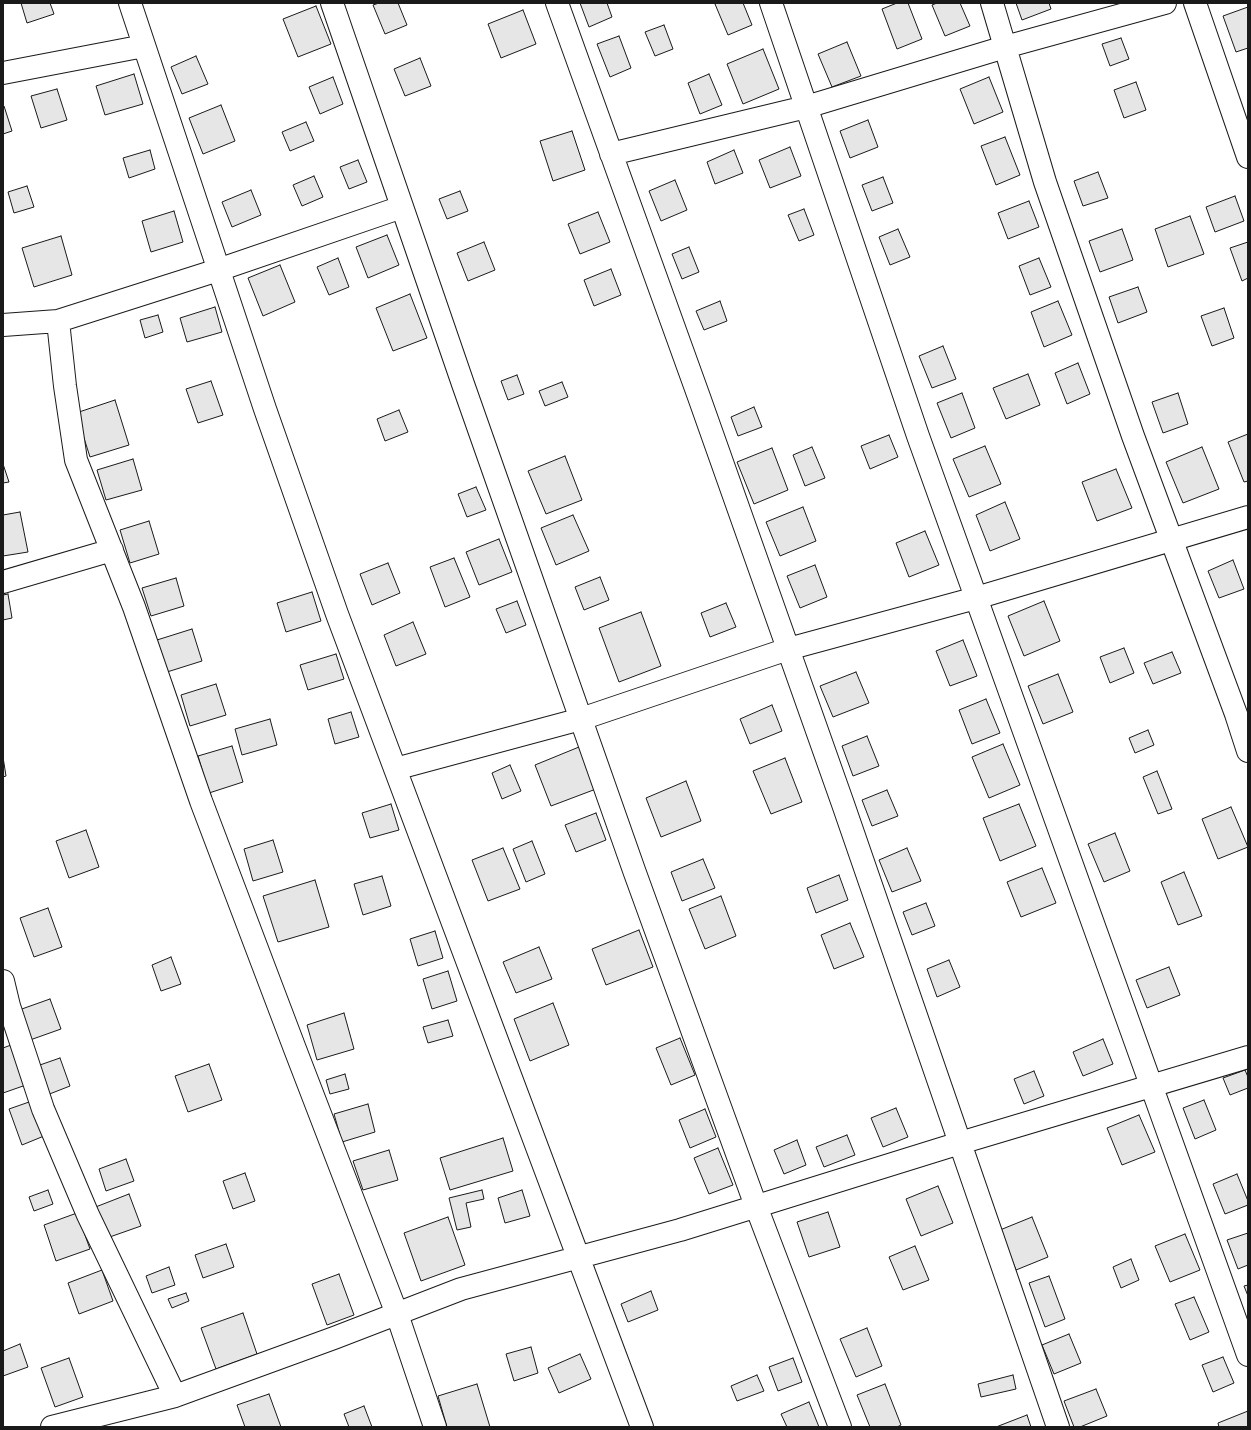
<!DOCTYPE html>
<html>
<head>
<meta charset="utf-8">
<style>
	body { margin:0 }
	#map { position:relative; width:1251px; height:1430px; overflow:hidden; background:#fff; font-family:Overpass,sans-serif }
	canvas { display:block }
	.frame { position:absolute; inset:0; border:4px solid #1a1a1a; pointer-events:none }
</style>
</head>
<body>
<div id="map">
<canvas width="1251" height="1430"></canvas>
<div class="frame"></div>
</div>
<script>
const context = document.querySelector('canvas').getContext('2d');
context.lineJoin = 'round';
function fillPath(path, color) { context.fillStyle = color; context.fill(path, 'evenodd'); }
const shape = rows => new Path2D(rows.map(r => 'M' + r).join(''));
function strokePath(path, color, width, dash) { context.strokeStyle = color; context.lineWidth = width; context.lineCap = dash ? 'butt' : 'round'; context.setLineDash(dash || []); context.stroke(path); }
const building = shape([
	[21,3,50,3,54,14,27,23,21,3],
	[379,3,398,3,407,25,385,34,373,5,379,3],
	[580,3,607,3,612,17,589,27,580,3],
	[718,3,743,3,752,25,728,35,715,4,718,3],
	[897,3,908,3,922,39,897,49,882,9,897,3],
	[937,3,960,3,970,26,945,36,932,5,937,3],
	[1016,3,1049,3,1051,9,1022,20,1016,3],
	[316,6,331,44,298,57,283,19,316,6],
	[1248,7,1248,48,1236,52,1223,16,1248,7],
	[523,10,536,44,501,58,488,24,523,10],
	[664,25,673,49,655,56,645,32,664,25],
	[619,36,631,68,610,77,597,44,619,36],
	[1121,38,1129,59,1110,66,1102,44,1121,38],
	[847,42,861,76,832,87,818,54,847,42],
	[763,49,779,89,743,104,727,64,763,49],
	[196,56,208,84,182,94,171,67,196,56],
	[420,58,431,86,405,96,394,69,420,58],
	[134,74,143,104,105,115,96,86,134,74],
	[709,74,722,105,700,114,688,83,709,74],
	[333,77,343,104,320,114,309,87,333,77],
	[989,77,1003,112,974,124,960,89,989,77],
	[1136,82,1146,110,1124,118,1114,90,1136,82],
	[57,89,67,120,41,128,31,96,57,89],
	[221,105,235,141,203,154,189,118,221,105],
	[3,106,4,106,12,131,3,134,3,106],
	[868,120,878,147,850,158,840,131,868,120],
	[306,122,314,141,290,151,282,132,306,122],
	[572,131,585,170,553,181,540,141,572,131],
	[1005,137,1020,175,996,185,981,146,1005,137],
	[790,147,801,176,770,188,759,160,790,147],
	[150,150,155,169,129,178,123,158,150,150],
	[734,150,743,173,715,184,707,162,734,150],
	[358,160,367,182,349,189,340,167,358,160],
	[1098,172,1108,198,1083,206,1074,181,1098,172],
	[314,176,323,197,302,206,293,185,314,176],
	[883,177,893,203,872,211,862,185,883,177],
	[675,180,687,210,661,221,649,191,675,180],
	[27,186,34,207,14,213,8,192,27,186],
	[251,190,261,215,232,227,222,202,251,190],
	[460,191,468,211,447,219,439,199,460,191],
	[1235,196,1244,221,1215,232,1206,207,1235,196],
	[1029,201,1039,227,1008,239,998,213,1029,201],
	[804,209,814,235,799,241,788,215,804,209],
	[174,211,183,242,151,252,142,221,174,211],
	[598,212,610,242,580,254,568,224,598,212],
	[1190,216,1204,254,1168,267,1155,229,1190,216],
	[898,229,910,257,890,265,879,237,898,229],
	[1122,229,1133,260,1100,272,1089,241,1122,229],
	[387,235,399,265,368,278,356,247,387,235],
	[61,236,72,275,34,287,22,248,61,236],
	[484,242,495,270,468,281,457,253,484,242],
	[1248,242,1248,278,1242,281,1230,248,1248,242],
	[689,247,699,272,682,279,672,254,689,247],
	[338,258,349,287,329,295,317,267,338,258],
	[1039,258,1051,287,1030,295,1019,266,1039,258],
	[280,265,295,302,263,316,248,278,280,265],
	[611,269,621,295,594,306,584,280,611,269],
	[1138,287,1147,312,1118,323,1109,297,1138,287],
	[410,294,427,338,393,351,376,308,410,294],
	[720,301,727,321,704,330,696,311,720,301],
	[1058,301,1072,335,1044,347,1031,312,1058,301],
	[215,307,222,332,187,342,180,318,215,307],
	[1224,308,1234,338,1212,346,1201,316,1224,308],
	[158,315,163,332,145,338,140,320,158,315],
	[943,346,956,379,932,388,919,356,943,346],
	[1078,363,1090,394,1067,404,1055,373,1078,363],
	[1028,374,1040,405,1006,419,993,388,1028,374],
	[517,375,524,394,508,400,501,381,517,375],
	[211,381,223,415,198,423,186,389,211,381],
	[562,382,568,397,545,406,539,391,562,382],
	[962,393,975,428,951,438,937,403,962,393],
	[1178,393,1188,424,1163,433,1152,402,1178,393],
	[115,400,129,445,90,457,76,413,115,400],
	[754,407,762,427,738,436,731,417,754,407],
	[399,410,408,432,385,441,377,419,399,410],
	[1248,434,1248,481,1244,482,1228,442,1248,434],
	[889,435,898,457,870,469,861,446,889,435],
	[985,446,1001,484,969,497,953,459,985,446],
	[812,447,825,478,805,486,793,455,812,447],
	[1202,447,1219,489,1183,503,1166,462,1202,447],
	[772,448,788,490,754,504,737,462,772,448],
	[565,456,582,500,546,514,528,471,565,456],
	[133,459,142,490,106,500,97,470,133,459],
	[3,464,9,482,3,483,3,464],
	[1116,469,1132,508,1097,521,1082,482,1116,469],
	[476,487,486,510,467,517,458,494,476,487],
	[1005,502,1020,539,990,551,976,515,1005,502],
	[803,507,816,541,780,556,766,522,803,507],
	[20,512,28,552,3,556,3,515,20,512],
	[573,515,589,551,556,565,541,528,573,515],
	[149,521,159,554,130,563,120,530,149,521],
	[925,531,939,565,909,577,896,543,925,531],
	[499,539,512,572,479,585,466,552,499,539],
	[454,558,470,597,445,607,430,567,454,558],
	[1233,560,1244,589,1219,598,1208,571,1233,560],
	[388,563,400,593,372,605,360,574,388,563],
	[815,565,827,597,800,608,787,576,815,565],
	[600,577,609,600,584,610,575,587,600,577],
	[176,578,184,606,151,616,142,588,176,578],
	[312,592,321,621,286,632,277,603,312,592],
	[8,594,12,618,3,620,3,595,8,594],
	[517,601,526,625,506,633,496,609,517,601],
	[1044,601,1060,641,1024,656,1008,616,1044,601],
	[726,603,736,627,710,637,701,613,726,603],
	[641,612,661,666,619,682,599,628,641,612],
	[413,622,426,654,396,666,384,635,413,622],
	[192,629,202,661,167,672,157,640,192,629],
	[963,640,977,676,950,686,936,651,963,640],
	[1124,648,1134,673,1110,683,1100,657,1124,648],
	[1172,652,1181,673,1153,684,1144,663,1172,652],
	[336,654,344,679,308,690,300,665,336,654],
	[856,672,869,703,833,717,820,686,856,672],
	[1058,674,1073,712,1043,724,1028,686,1058,674],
	[216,684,226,715,190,726,181,695,216,684],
	[986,699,1000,733,972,744,959,710,986,699],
	[772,705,782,731,750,744,740,719,772,705],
	[351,712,359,737,335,744,328,719,351,712],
	[270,719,277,745,242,755,235,729,270,719],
	[1148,730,1154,745,1135,753,1129,738,1148,730],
	[867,736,879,766,853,776,842,746,867,736],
	[1003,744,1020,785,989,798,972,757,1003,744],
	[232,746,243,782,209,793,198,756,232,746],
	[579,747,596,789,551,806,535,765,579,747],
	[3,757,6,776,3,777,3,757],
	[785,758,802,802,771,814,753,771,785,758],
	[510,765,521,791,502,799,492,773,510,765],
	[1157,771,1172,809,1158,814,1143,777,1157,771],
	[686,781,701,821,661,837,646,798,686,781],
	[887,790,898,816,872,826,862,800,887,790],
	[391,804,399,830,370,838,362,813,391,804],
	[1019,804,1036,846,1000,861,983,818,1019,804],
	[1231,807,1248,847,1218,859,1202,819,1231,807],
	[596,813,606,840,576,852,565,825,596,813],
	[86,830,99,867,69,878,56,841,86,830],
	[1115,833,1130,871,1104,882,1088,844,1115,833],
	[273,840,283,872,253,881,244,849,273,840],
	[532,841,545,874,526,882,513,849,532,841],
	[503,848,520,889,488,901,472,860,503,848],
	[907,848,921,881,892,892,879,860,907,848],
	[703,859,715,888,682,901,671,872,703,859],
	[1042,868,1056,903,1021,917,1007,882,1042,868],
	[1184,872,1202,916,1178,925,1161,882,1184,872],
	[839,875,848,900,816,913,807,888,839,875],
	[382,876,391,906,363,915,354,884,382,876],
	[315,880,329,927,278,942,263,896,315,880],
	[721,896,736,936,705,949,689,909,721,896],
	[926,903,935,926,912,935,903,912,926,903],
	[48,908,62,947,34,957,20,918,48,908],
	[850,923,864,957,834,969,821,935,850,923],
	[639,930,653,967,606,985,592,949,639,930],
	[435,931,443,958,418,966,410,939,435,931],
	[539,947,552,979,516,993,503,962,539,947],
	[171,957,181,984,161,991,152,965,171,957],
	[949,960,960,987,937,997,927,969,949,960],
	[1169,967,1180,995,1147,1008,1136,980,1169,967],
	[448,971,457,1001,432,1009,423,979,448,971],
	[50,999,61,1029,30,1040,19,1010,50,999],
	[553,1003,569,1045,530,1061,514,1019,553,1003],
	[344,1013,354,1049,317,1060,307,1025,344,1013],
	[448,1020,453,1036,428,1043,423,1027,448,1020],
	[680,1038,695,1075,671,1085,656,1048,680,1038],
	[1103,1039,1113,1064,1083,1076,1073,1052,1103,1039],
	[11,1045,26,1085,3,1093,3,1048,11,1045],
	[60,1058,70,1086,47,1095,37,1066,60,1058],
	[209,1064,222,1100,188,1112,175,1076,209,1064],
	[1245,1070,1248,1077,1248,1088,1230,1095,1223,1078,1245,1070],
	[1034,1071,1044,1096,1024,1104,1014,1079,1034,1071],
	[345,1074,349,1089,330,1094,326,1080,345,1074],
	[1204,1100,1216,1130,1195,1139,1183,1108,1204,1100],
	[32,1101,44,1136,22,1145,9,1109,32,1101],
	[368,1104,375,1132,342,1142,334,1114,368,1104],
	[896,1108,908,1137,883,1147,871,1118,896,1108],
	[705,1109,716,1137,690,1148,679,1120,705,1109],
	[1139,1115,1155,1152,1122,1165,1107,1128,1139,1115],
	[847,1135,855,1155,824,1167,816,1147,847,1135],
	[503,1138,513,1171,450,1190,440,1158,503,1138],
	[797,1140,806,1165,784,1174,774,1150,797,1140],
	[718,1148,733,1185,709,1194,694,1158,718,1148],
	[389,1150,398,1180,363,1190,353,1161,389,1150],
	[126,1159,134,1181,106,1191,99,1169,126,1159],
	[245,1173,255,1201,233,1209,223,1181,245,1173],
	[1237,1174,1248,1201,1248,1205,1225,1214,1213,1184,1237,1174],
	[938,1186,953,1223,921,1236,906,1199,938,1186],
	[48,1190,53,1204,34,1211,29,1197,48,1190],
	[482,1190,484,1199,466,1203,471,1227,457,1230,449,1198,482,1190],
	[522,1190,530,1216,505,1223,498,1198,522,1190],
	[129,1194,141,1226,104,1239,93,1208,129,1194],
	[828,1212,840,1247,809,1257,797,1222,828,1212],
	[77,1213,90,1249,56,1261,44,1225,77,1213],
	[448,1217,465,1265,421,1281,404,1233,448,1217],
	[1032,1217,1048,1257,1016,1270,1000,1230,1032,1217],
	[1248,1233,1248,1265,1238,1269,1227,1240,1248,1233],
	[1185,1234,1200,1270,1170,1282,1155,1246,1185,1234],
	[226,1244,234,1267,203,1278,195,1255,226,1244],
	[915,1246,929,1280,903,1290,889,1257,915,1246],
	[1131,1259,1139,1280,1121,1288,1113,1267,1131,1259],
	[169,1267,175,1285,152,1293,146,1276,169,1267],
	[102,1270,113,1301,79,1314,68,1283,102,1270],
	[339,1274,354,1315,327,1325,312,1284,339,1274],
	[1049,1276,1065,1319,1045,1327,1029,1283,1049,1276],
	[1248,1285,1248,1296,1244,1286,1248,1285],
	[651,1291,658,1310,628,1322,621,1304,651,1291],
	[186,1293,189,1301,172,1308,168,1299,186,1293],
	[1194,1297,1209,1332,1190,1340,1175,1304,1194,1297],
	[243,1313,257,1354,216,1369,201,1328,243,1313],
	[867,1328,882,1366,856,1377,840,1339,867,1328],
	[1069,1334,1081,1363,1054,1374,1042,1345,1069,1334],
	[20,1344,28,1367,3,1376,3,1351,20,1344],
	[531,1347,538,1373,514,1381,506,1354,531,1347],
	[580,1354,591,1379,559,1393,548,1368,580,1354],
	[1223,1357,1234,1383,1213,1392,1202,1365,1223,1357],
	[69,1358,83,1397,55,1407,41,1368,69,1358],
	[793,1358,802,1382,778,1391,769,1367,793,1358],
	[757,1375,764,1391,737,1401,731,1386,757,1375],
	[1013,1375,1016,1389,981,1397,978,1384,1013,1375],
	[477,1384,490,1427,447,1427,438,1396,477,1384],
	[885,1384,901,1425,897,1427,870,1427,857,1395,885,1384],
	[1096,1389,1107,1416,1080,1427,1074,1427,1064,1401,1096,1389],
	[269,1394,281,1427,245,1427,237,1405,269,1394],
	[809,1402,819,1427,787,1427,781,1414,809,1402],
	[364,1406,372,1427,349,1427,344,1414,364,1406],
	[1248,1411,1248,1427,1219,1427,1218,1423,1248,1411],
	[1027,1415,1031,1427,996,1427,1027,1415]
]);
fillPath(building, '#e6e6e6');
strokePath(building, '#1a1a1a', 1);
const street = shape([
	[130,3,265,409,337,614,642,1427],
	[332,3,463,384,635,873,756,1206,840,1427],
	[557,3,699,397,843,804,1058,1427],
	[771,3,918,436,1248,1355],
	[992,3,1045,182,1133,436,1236,714,1248,751],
	[1195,3,1248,157],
	[3,73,144,46],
	[611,154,806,107,1005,47,1165,3],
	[58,321,65,386,76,460,134,607,201,801,295,1049,397,1314,435,1427],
	[3,325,58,321,218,270,402,207],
	[3,582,112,550],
	[395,769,581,719,788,649,976,598,1248,517],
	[3,981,9,1006,43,1109,88,1215,175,1396],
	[52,1427,175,1396,334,1338,461,1289,680,1230,960,1143,1248,1057]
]);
strokePath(street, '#1a1a1a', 24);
strokePath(street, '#fff', 22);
</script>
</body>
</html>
